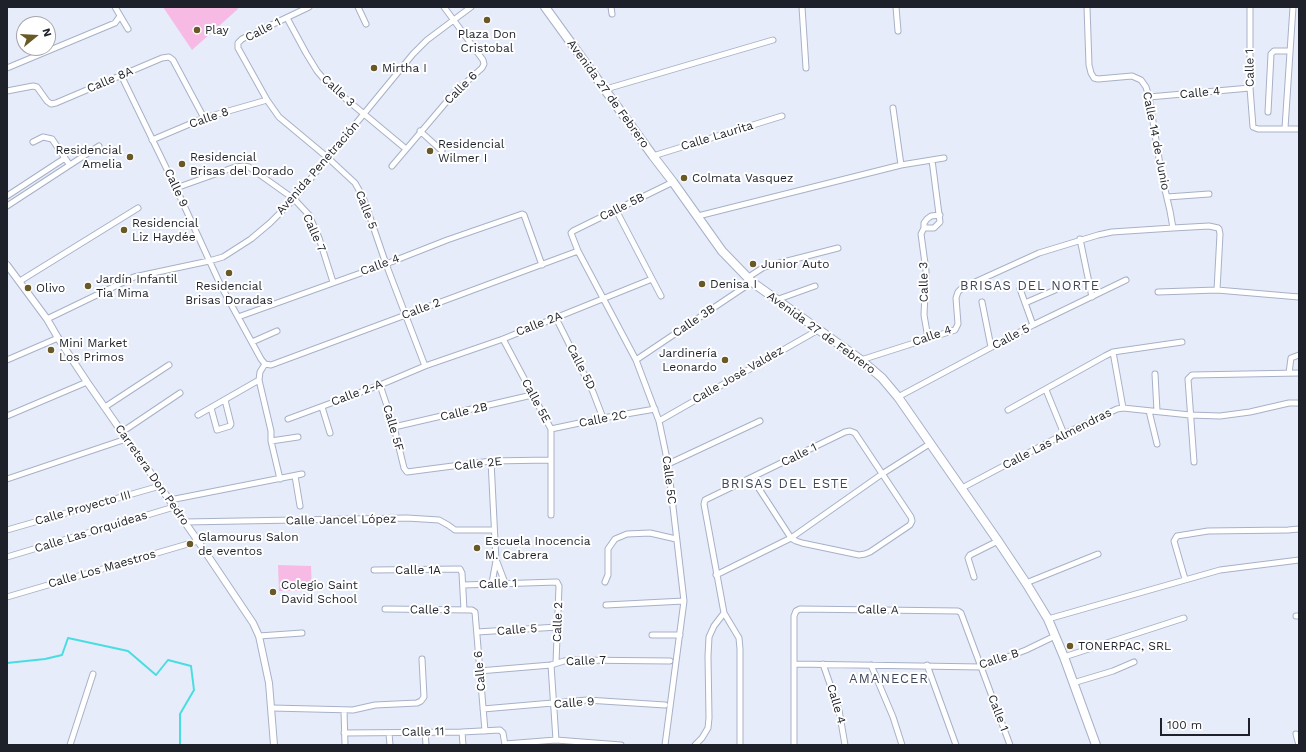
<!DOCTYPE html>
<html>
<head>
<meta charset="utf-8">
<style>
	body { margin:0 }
	#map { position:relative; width:1306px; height:752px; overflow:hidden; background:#e6ecfa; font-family:"Work Sans",sans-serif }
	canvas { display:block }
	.frame { position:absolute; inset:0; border:8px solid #1e212a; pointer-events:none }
	.north { position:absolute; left:16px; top:16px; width:40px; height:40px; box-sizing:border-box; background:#fff; border:1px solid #a5a6aa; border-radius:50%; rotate:72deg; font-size:11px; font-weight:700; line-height:16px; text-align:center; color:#1e212a }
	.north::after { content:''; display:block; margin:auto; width:14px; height:18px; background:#685926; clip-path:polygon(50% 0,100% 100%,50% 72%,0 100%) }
	.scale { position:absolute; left:1160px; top:718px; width:90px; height:18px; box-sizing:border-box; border:2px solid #1e212a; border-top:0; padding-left:5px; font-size:12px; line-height:14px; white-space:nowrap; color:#1e212a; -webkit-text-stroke:3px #fff; paint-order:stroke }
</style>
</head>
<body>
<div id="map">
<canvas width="1306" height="752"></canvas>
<div class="frame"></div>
<div class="north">N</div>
<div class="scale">100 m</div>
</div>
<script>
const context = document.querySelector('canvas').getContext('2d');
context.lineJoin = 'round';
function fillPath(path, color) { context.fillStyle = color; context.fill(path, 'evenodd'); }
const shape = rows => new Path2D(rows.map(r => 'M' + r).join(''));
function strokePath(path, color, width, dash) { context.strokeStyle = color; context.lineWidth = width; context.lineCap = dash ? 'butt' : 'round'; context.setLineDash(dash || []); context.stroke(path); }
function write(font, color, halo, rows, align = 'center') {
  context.font = font + ' "Work Sans",sans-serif'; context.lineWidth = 4; context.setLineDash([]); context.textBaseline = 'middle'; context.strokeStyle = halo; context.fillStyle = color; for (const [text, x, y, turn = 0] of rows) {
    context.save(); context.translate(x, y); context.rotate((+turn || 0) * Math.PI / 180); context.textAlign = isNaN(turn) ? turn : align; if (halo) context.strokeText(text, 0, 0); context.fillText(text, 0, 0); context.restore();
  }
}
fillPath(shape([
	[163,7,237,7,238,9,192,50],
	[278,565,311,566,312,591,279,591]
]), '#f7bae5');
strokePath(shape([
	[7,663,45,659,62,655,68,638,128,651,156,675,168,660,191,666,194,690,180,714,180,745]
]), '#49dde2', 2);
const minor = shape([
	[115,7,128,29],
	[309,7,242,39,238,43,238,48,267,100,279,117,327,157,355,183,363,197,386,264,425,366],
	[358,7,366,24],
	[611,7,612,14],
	[802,7,806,68],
	[896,7,898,31],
	[1087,7,1089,65,1091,73,1094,78,1098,79,1132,76,1141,80,1146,87,1149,97,1162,177,1170,211,1173,228],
	[1250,7,1250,88,1253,127,1258,129,1299,129],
	[287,18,306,53,317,71,328,84,406,149],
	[7,68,115,23,120,16],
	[121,75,176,188,221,286,261,359,265,364],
	[606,89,773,40],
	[7,91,33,86,37,87,47,101,51,104,56,103,162,58,169,57,173,60,204,118],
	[1149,97,1250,88],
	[893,108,901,165],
	[1268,112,1271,54,1274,51,1290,51],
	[1285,128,1293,7],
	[420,131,442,151],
	[152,140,204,118,267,100],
	[33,142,43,137,52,139,69,164],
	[653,156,782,116],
	[392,166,454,93,482,68,484,64,483,60,444,7],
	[176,188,235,167,244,166,249,167,294,199,309,215,319,238,333,282],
	[7,196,65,158],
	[1167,197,1209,194],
	[7,206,99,146],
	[616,210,661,296],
	[698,216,901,165,944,158],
	[924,228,934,228,940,222,932,160],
	[1080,239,1092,297],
	[747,278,764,267,838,248],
	[20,281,138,208],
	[1020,289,1033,325],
	[1158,292,1217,290,1299,297],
	[776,300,815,286],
	[982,302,991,347],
	[1025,303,1055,290],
	[238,317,386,264,447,240,522,214,524,215,542,265],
	[556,318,593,392,603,418],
	[47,319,134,277,209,261,223,257,251,239,270,223,294,199,413,54,427,40,471,7],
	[928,338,924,315,926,271,921,234,924,228,924,223,927,219,931,216,940,215],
	[503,339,551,429,551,515],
	[252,342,277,331],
	[1113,352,1123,408],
	[7,360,58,338],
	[636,360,752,282],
	[861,360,955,330,958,324,956,298,958,292,962,288,1039,253,1098,235,1112,232,1173,228,1209,226,1218,228,1219,229,1220,234,1217,290],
	[265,364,271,365,578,251],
	[265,364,260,372,259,380,271,431,271,441,280,479],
	[1289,373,1291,358,1299,355],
	[1155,374,1157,411],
	[380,385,394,427,404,468,407,472,491,461,550,460],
	[1046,390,1064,434],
	[898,397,1033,325,1126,280],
	[105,407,169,365],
	[322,407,330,433],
	[211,408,217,430,230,426,231,424,225,400],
	[1008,410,1105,356,1113,352,1182,342],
	[1149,411,1157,444],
	[198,415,259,380],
	[7,416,87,382],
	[288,419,380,385,425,366,503,339,652,279],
	[659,421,818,330],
	[394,427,532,395],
	[551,429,603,418,655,409],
	[122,432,180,393],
	[271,441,298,437],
	[491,461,496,561,492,583],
	[1194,462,1188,379,1192,375,1299,373],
	[668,464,760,421],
	[295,476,300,506],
	[7,479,126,439],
	[962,488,1064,434,1117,409,1123,408,1190,415,1220,416,1250,412,1289,403,1299,403],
	[170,500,302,474],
	[185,522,407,518,439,520,448,525,455,530,494,530],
	[7,530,160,486],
	[7,557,174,507],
	[497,562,505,583],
	[374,570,460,569,462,573,464,610],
	[716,575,791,538,882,474,931,443],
	[974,577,968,558,970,555,998,541],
	[1185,579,1174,541,1177,536,1208,531,1288,530,1299,529],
	[605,582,608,575,608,549,615,539,627,534,650,533,676,539],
	[1026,583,1098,554],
	[463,585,557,582,559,586,556,663],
	[7,597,198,541],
	[606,605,684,601],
	[385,609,472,610,475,612,485,731],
	[1296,616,1299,616],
	[1048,619,1220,570,1299,560],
	[477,632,558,627],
	[652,635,680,635],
	[259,636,302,633],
	[1064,657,1184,618],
	[795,664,981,667,1026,650,1055,636],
	[823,664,839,710,845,745],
	[551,665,556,740],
	[871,665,893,717,902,745],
	[927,665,956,745],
	[479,671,551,665,564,661,573,660,670,661],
	[1073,683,1113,671,1134,662],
	[272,708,353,710,375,705,417,703,421,701,424,697,422,659],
	[483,709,587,700,665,705],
	[344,710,345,745],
	[425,731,426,745],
	[462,732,463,745],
	[344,733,462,732,500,730,503,733,505,745],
	[389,733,390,745],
	[1296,734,1299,745],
	[505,744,556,740,621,745],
	[70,745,93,674],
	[665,745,684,601,668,464,659,421,636,360,578,251,571,233,573,231,673,182],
	[695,745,702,738,708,728,709,718,708,656,709,637,714,626,724,613],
	[740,745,740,649,739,638,724,613,704,504,705,500,845,432,850,431,855,433,911,517,912,521,910,525,870,552,865,554,859,555,802,543,796,541,791,538,752,478],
	[794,745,794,616,796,611,800,609,958,611,961,613,1010,745]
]);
const tertiary = shape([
	[7,265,47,319,58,338,87,382,198,541,253,623,259,636,269,683,274,745]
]);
const primary = shape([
	[545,7,653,156,673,182,722,251,752,282,861,360,882,378,898,397,998,541,1026,583,1048,619,1064,657,1096,745]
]);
strokePath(minor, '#a7b1c7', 7);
strokePath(tertiary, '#a7b1c7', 8);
strokePath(primary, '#a7b1c7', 10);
strokePath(minor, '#fff', 5);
strokePath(tertiary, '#fff', 6);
strokePath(primary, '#fff', 8);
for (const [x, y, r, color] of [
	[487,20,4,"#685926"],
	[197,30,4,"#685926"],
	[374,68,4,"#685926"],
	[430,151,4,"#685926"],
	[130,157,4,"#685926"],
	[182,164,4,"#685926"],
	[684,178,4,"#685926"],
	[124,230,4,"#685926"],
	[753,264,4,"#685926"],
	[229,273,4,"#685926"],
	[702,284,4,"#685926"],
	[88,286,4,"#685926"],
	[28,288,4,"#685926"],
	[51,350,4,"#685926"],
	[725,360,4,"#685926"],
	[190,544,4,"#685926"],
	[477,548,4,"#685926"],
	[273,592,4,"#685926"],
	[1070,646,4,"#685926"]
]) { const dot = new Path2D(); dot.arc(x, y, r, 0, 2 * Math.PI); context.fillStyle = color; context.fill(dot); strokePath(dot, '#fff', 1.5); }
write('12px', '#1e212a', '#fff', [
	["Play",205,30],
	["Plaza Don",487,34,"center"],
	["Cristobal",487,48,"center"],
	["Mirtha I",382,68],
	["Residencial",438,144],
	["Wilmer I",438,158],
	["Residencial",122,150,"right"],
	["Amelia",122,164,"right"],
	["Residencial",190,157],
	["Brisas del Dorado",190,171],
	["Colmata Vasquez",692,178],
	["Residencial",132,223],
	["Liz Haydée",132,237],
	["Junior Auto",761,264],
	["Jardín Infantil",96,279],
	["Tia Mima",96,293],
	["Denisa I",710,284],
	["Residencial",229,286,"center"],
	["Brisas Doradas",229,300,"center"],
	["Olivo",36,288],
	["Mini Market",59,343],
	["Los Primos",59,357],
	["Jardinería",717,353,"right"],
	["Leonardo",717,367,"right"],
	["Glamourus Salon",198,537],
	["de eventos",198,551],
	["Escuela Inocencia",485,541],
	["M. Cabrera",485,555],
	["Colegio Saint",281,585],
	["David School",281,599],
	["TONERPAC, SRL",1078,646]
], 'left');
write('12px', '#1e212a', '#fff', [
	["Calle 1",263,30,-27],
	["Calle 1",1250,68,-91],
	["Calle 8A",110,80,-23],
	["Calle 6",461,88,-45],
	["Calle 3",338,91,43],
	["Calle 4",1200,93,-5],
	["Avenida 27 de Febrero",608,94,54],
	["Calle 8",209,118,-19],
	["Calle Laurita",717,136,-17],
	["Calle 14 de Junio",1156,141,79],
	["Avenida Penetración",318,168,-49],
	["Calle 9",176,188,65],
	["Calle 5B",622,207,-26],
	["Calle 5",366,210,69],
	["Calle 7",314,233,66],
	["Calle 4",380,265,-20],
	["Calle 3",924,282,-91],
	["Calle 2",421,309,-20],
	["Calle 3B",694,321,-34],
	["Calle 2A",539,324,-21],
	["Avenida 27 de Febrero",821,333,36],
	["Calle 4",932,336,-19],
	["Calle 5",1011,337,-28],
	["Calle 5D",581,367,63],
	["Calle José Valdez",738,375,-30],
	["Calle 2-A",357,393,-21],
	["Calle 5E",536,401,62],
	["Calle 2B",464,412,-13],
	["Calle 2C",603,419,-11],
	["Calle 5F",393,428,74],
	["Calle Las Almendras",1057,439,-27],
	["Calle 1",799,455,-26],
	["Calle 2E",478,464,-6],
	["Carretera Don Pedro",152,475,55],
	["Calle 5C",669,480,83],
	["Calle Proyecto III",83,508,-16],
	["Calle Jancel López",341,520,-1],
	["Calle Las Orquídeas",91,532,-17],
	["Calle Los Maestros",102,569,-16],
	["Calle 1A",418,570],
	["Calle 1",498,584,-2],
	["Calle 3",430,610,1],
	["Calle A",878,610,1],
	["Calle 2",558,622,-88],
	["Calle 5",517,630,-4],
	["Calle B",999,659,-18],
	["Calle 7",586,661,-2],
	["Calle 6",480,671,-95],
	["Calle 9",574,703,-4],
	["Calle 4",836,704,74],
	["Calle 1",998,713,69],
	["Calle 11",423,732,-1]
]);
context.letterSpacing = '1px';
write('13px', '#3f475a', '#fff', [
	["BRISAS DEL NORTE",1030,286],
	["BRISAS DEL ESTE",785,484],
	["AMANECER",889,679]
]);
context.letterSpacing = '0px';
</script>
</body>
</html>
